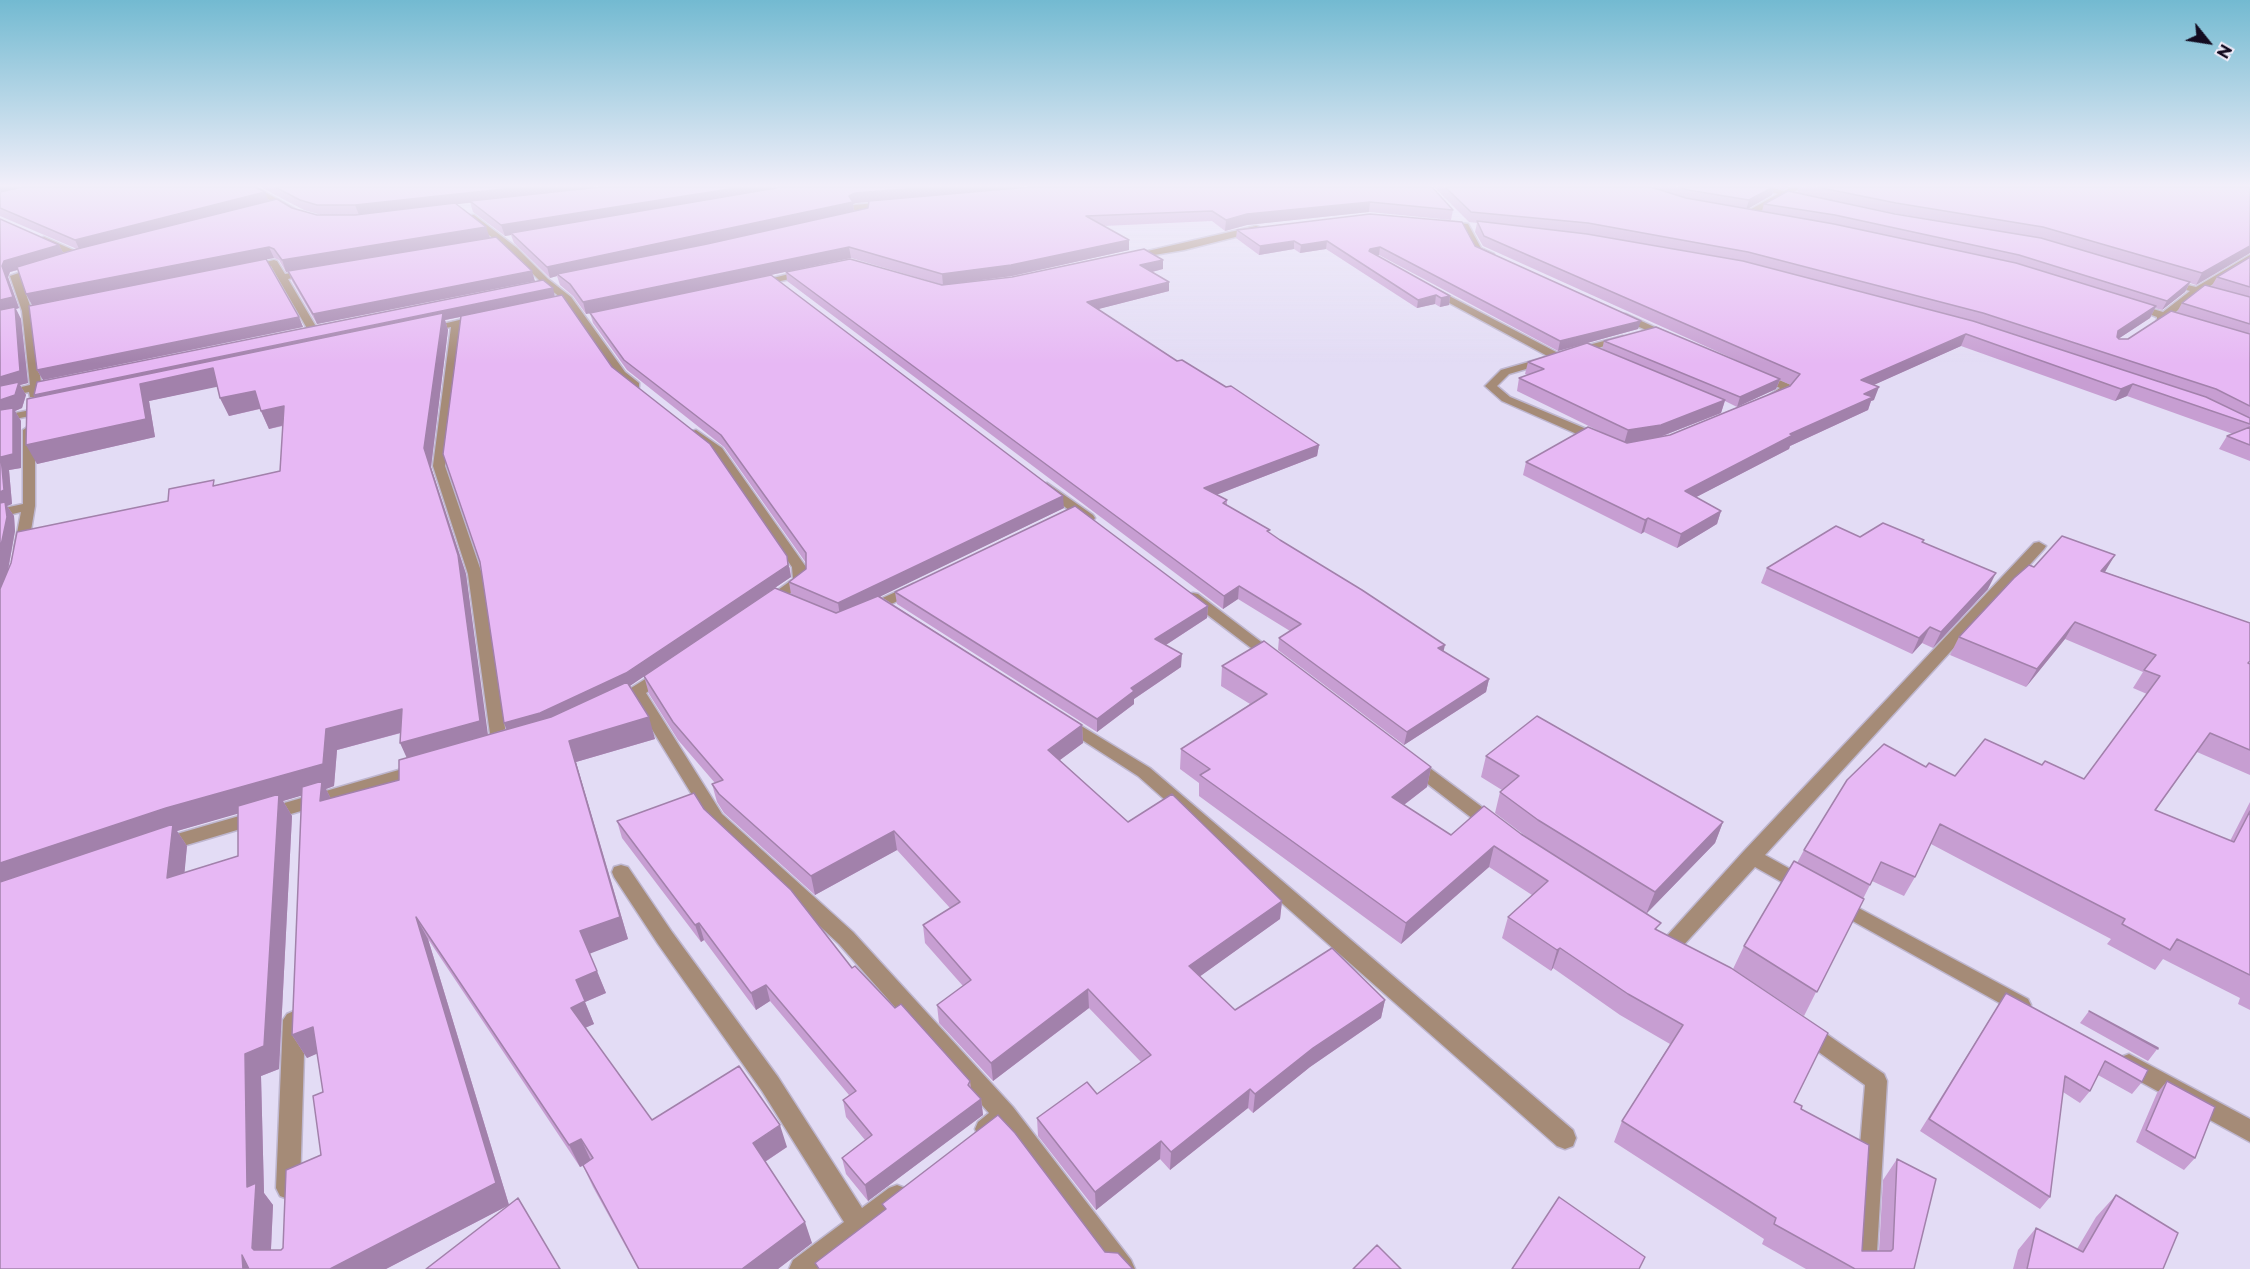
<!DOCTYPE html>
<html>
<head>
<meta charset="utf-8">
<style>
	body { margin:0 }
	#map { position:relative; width:2250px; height:1269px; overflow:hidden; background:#e3dcf5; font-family:Montserrat,sans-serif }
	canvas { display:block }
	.north { position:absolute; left:2178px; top:12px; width:60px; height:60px; -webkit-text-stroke:4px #efebf8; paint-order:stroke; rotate:120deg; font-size:16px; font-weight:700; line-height:24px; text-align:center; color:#130b20 }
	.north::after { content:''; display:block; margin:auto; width:21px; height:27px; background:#130b20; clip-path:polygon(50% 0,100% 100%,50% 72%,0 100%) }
</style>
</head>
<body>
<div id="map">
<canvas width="2250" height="1269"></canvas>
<div class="north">N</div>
</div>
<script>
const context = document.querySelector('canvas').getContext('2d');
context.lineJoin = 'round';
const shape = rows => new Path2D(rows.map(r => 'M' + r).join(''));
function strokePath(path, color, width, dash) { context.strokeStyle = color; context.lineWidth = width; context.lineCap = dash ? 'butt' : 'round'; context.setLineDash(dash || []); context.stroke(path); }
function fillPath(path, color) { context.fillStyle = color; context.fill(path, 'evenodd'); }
const minor = shape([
	[247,187,256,187,295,209,288,211,247,187],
	[1758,187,1769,187,1784,191,1792,187,1801,187,1792,193,1806,199,1802,201,1786,197,1750,217,1744,217,1744,213,1778,194,1758,187],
	[888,202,892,204,891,206,864,209,869,212,869,216,855,220,851,217,859,213,853,209,853,205,888,202],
	[468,215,474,215,517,248,548,279,571,297,625,372,639,383,639,387,631,387,617,376,565,301,542,283,511,252,468,219,468,215],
	[1444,221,1468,224,1481,248,1494,254,1494,258,1488,258,1475,252,1462,228,1441,226,1440,224,1444,221],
	[1256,226,1259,227,1259,231,1184,250,1130,259,1126,256,1256,226],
	[44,237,82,254,83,256,76,258,41,242,40,240,44,237],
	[2250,255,2250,262,2205,289,2250,303,2250,309,2198,294,2172,315,2186,319,2186,323,2182,324,2166,319,2157,320,2157,317,2128,306,2133,303,2163,312,2190,291,2167,284,2167,280,2196,287,2250,255],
	[274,260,277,261,285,274,308,270,313,273,288,279,318,330,317,332,308,330,271,266,250,270,245,267,274,260],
	[39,266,44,269,42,271,20,277,32,311,41,383,56,380,62,383,41,390,38,397,30,397,29,392,0,398,0,392,30,385,22,311,10,276,39,266],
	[805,270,808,271,808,275,758,286,753,283,805,270],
	[1432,287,1558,353,1623,336,1628,339,1561,359,1553,359,1429,292,1427,290,1432,287],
	[1618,314,1626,314,1674,336,1665,338,1618,318,1618,314],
	[480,315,485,318,484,320,462,325,445,466,482,574,508,748,506,752,500,754,494,752,492,748,468,574,433,466,451,327,427,332,422,329,480,315],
	[1546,357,1550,358,1550,362,1509,374,1497,386,1510,397,1603,436,1603,442,1595,442,1502,401,1485,386,1501,370,1546,357],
	[1760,372,1791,385,1793,387,1785,396,1772,401,1768,400,1768,396,1780,388,1756,377,1756,373,1760,372],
	[46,407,52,410,50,412,0,422,0,416,46,407],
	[29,426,35,430,35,506,28,549,21,553,14,549,21,512,0,517,0,509,23,504,23,430,29,426],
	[696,430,722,448,806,567,807,580,805,583,772,606,762,606,760,603,793,579,792,567,714,454,692,437,692,431,696,430],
	[1047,483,1093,515,1095,518,1093,521,1083,521,1043,490,1041,487,1043,484,1047,483],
	[2039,542,2046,546,2044,549,1765,855,1810,880,1812,885,1810,890,1803,892,1796,890,1755,867,1680,949,1673,951,1666,949,1663,943,1666,937,1744,851,2034,543,2039,542],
	[913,584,920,588,918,591,875,612,870,613,863,609,865,606,913,584],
	[1193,593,1198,594,1277,654,1280,657,1277,660,1267,660,1188,600,1186,597,1188,594,1193,593],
	[663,668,669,670,671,673,669,676,646,693,722,814,853,932,1013,1107,1131,1260,1135,1269,1107,1269,1003,1129,986,1139,978,1136,975,1129,978,1122,989,1113,839,944,710,824,634,700,617,706,611,705,609,701,611,697,631,688,663,668],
	[1065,716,1150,768,1573,1130,1576,1138,1573,1146,1565,1149,1557,1146,1138,776,1059,725,1057,721,1059,717,1065,716],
	[1413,758,1419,760,1498,819,1501,824,1498,829,1492,831,1486,829,1407,768,1404,764,1407,760,1413,758],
	[416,765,422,767,425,771,422,775,163,852,157,850,154,845,157,840,163,838,416,765],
	[621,865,628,867,672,932,778,1077,862,1208,889,1188,897,1185,905,1188,909,1196,905,1204,822,1269,789,1269,793,1260,844,1222,762,1091,658,944,614,877,612,872,614,867,621,865],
	[1840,898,2028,999,2031,1005,2028,1011,2021,1014,2014,1011,1833,910,1830,905,1833,900,1840,898],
	[294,1011,301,1014,305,1020,300,1188,296,1196,288,1199,280,1196,276,1188,283,1020,287,1014,294,1011],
	[1807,1023,1815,1026,1884,1074,1887,1081,1876,1269,1850,1269,1865,1085,1799,1038,1796,1032,1799,1026,1807,1023],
	[2129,1054,2250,1119,2250,1142,2121,1071,2118,1064,2121,1057,2129,1054]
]);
strokePath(minor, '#beb6cf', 3);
fillPath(minor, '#a58b77');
fillPath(shape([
	[0,187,269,201,317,215,321,215,304,210,260,187,1432,187,1453,210,1451,220,1369,212,1247,225,1225,231,1212,221,1104,226,1129,250,1012,276,943,285,851,258,586,314,573,296,560,285,557,276,550,278,514,243,511,235,505,236,473,212,470,202,456,204,490,238,367,258,535,281,317,324,292,281,288,271,286,272,279,260,274,258,266,259,299,317,303,327,43,380,37,370,32,305,18,270,10,272,8,277,19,308,16,309,21,319,28,383,20,385,26,395,22,408,15,411,21,421,21,468,9,470,12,504,7,506,14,516,15,531,8,571,168,501,217,485,280,471,283,426,269,429,260,409,229,416,220,398,217,386,149,401,155,437,37,464,35,397,34,395,555,296,612,367,790,568,791,577,761,597,791,594,789,582,806,569,806,563,724,447,627,370,593,323,590,313,1064,508,880,596,1082,725,1083,743,1060,760,1128,822,1282,901,1280,919,1200,976,1235,1010,1385,1000,1381,1018,1310,1067,1253,1113,1248,1108,1170,1170,1160,1159,1096,1210,1038,1136,1037,1118,1097,1094,1141,1062,1089,1008,993,1081,939,1023,937,1005,963,986,925,943,923,925,950,908,897,850,815,895,724,813,717,802,712,784,715,783,678,740,649,694,644,676,629,686,655,739,576,762,628,939,589,953,606,993,585,1002,594,1024,585,1028,652,1120,787,1147,765,1162,812,1243,778,1269,638,1269,593,1187,583,1166,580,1167,428,939,509,1205,386,1269,0,1269,0,219,59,245,63,253,77,249,0,216],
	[869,202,868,208,854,211,853,204,856,203],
	[795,224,707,244,657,254],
	[461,317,506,729,487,735,466,574,431,467,448,330,445,320],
	[401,733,407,757,399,780,331,799,326,789,334,786,337,750],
	[302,795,292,1035,307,1058,317,1053,323,1092,321,1155,283,1248,281,1250,271,1250,273,1205,264,1193,261,1076,279,1069,292,816,283,801],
	[238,813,238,856,184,873,187,846,177,831],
	[1434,187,1788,187,1783,190,1774,187,1772,195,1747,209,1762,211,1764,204,1797,193,1799,187,2250,187,2250,253,2196,285,2190,283,2185,292,2162,310,2155,308,2150,318,2118,339,2128,339,2177,312,2182,303,2211,287,2217,277,2250,257,2250,461,2219,449,2227,436,2233,434,2127,396,2115,401,1961,346,1873,385,1874,400,1871,401,1868,410,1790,446,1789,449,1696,497,1721,511,1717,524,1677,548,1644,532,1641,534,1523,475,1526,462,1601,432,1517,391,1519,378,1528,375,1525,374,1528,362,1602,350,1604,341,1776,378,1483,246,1475,232,1477,223,1469,222],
	[1813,196,1892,213,2022,235,1895,214],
	[1780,380,1791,385,1670,435,1660,437,1721,413,1725,401,1737,407,1776,389],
	[1237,230,1475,246,1638,329,1558,351,1379,255,1376,256,1450,296,1449,305,1440,307,1435,304,1417,308,1326,249,1300,253,1294,249,1259,255,1236,238],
	[1163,269,1152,272,1169,291,1098,309,1177,361,1319,445,1317,456,1216,495,1227,500,1227,505,1443,651,1489,679,1486,692,1404,745,1278,650,1279,638,1290,631,1238,599,1223,609,787,281,786,272,942,285],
	[1860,537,1924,540,1923,542,1988,589,1933,648,1922,643,1912,654,1761,583,1767,568],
	[2034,567,2105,572,2250,623,2250,662,2249,663,2250,664,2250,775,2197,752,2156,810,2230,841,2250,802,2250,1010,2238,1004,2240,998,2163,959,2155,970,2107,944,2111,939,1931,844,1915,877,1904,896,1872,881,1804,1016,1740,974,1794,1102,1801,1109,1862,1251,1879,1251,1883,1180,1897,1159,1914,1269,1806,1269,1762,1244,1764,1239,1614,1142,1622,1121,1670,1044,1620,1015,1553,968,1551,971,1502,938,1508,917,1532,895,1489,867,1401,944,1199,796,1199,783,1180,769,1181,749,1250,704,1221,686,1222,666,1431,767,1427,787,1404,805,1451,835,1521,834,1532,841,1495,813,1500,792,1502,790,1481,777,1486,756,1723,822,1715,843,1647,913,1658,931,1733,969,1744,946,1797,863,1804,850,1926,767,1955,776,2042,765,2084,779,2147,694,2133,688,2143,672,2065,639,2026,687,1950,655,1959,637],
	[895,592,1208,606,1207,618,1166,645,1181,667,1134,699,1134,704,1097,732,897,604],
	[704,809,852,968,970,1081,971,1088,981,1099,983,1115,868,1201,846,1174,842,1158,865,1140,846,1117,843,1100,849,1095,770,1001,756,1010,704,940,701,942,622,838,617,821],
	[2006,993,2142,1082,2132,1094,2098,1075,2090,1091,2080,1103,2063,1092,2050,1197,2040,1209,1920,1131],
	[2089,1011,2158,1048,2148,1061,2080,1023],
	[2167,1081,2195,1158,2184,1170,2136,1142,2157,1093],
	[2116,1195,2163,1269,2013,1269,2018,1250,2036,1228,2077,1249,2096,1217]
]), '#c79ed2');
fillPath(shape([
	[0,187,35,187,0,195],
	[522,187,614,187,359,215,355,205],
	[742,187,772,187,773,192,511,233,511,235,505,236,501,225],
	[929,187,1043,187,856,203,853,204,854,212,559,276,557,274,557,276,550,278,547,267,849,196,855,193],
	[1773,187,1775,187,1772,195,1746,210,1749,200],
	[265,192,269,202,80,251,75,240],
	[1370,202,1369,212,1247,225,1225,231,1226,220,1247,214],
	[486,227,490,238,286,272,282,260],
	[1129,240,1129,250,1012,276,943,285,942,274],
	[1294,241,1294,249,1259,255,1260,246],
	[1327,241,1326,249,1300,253,1301,245],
	[59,245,65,256,10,272,8,277,19,308,16,309,21,319,28,383,20,385,26,395,22,408,15,411,21,421,21,468,9,470,12,504,7,506,14,516,15,531,6,581,0,596,0,300,2,266,4,261],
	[2250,246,2250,253,2196,285,2202,273],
	[269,247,274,258,32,305,26,294],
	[849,247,851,258,586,314,583,302],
	[1380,247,1379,255,1369,257,1369,251,1370,249],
	[1163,260,1163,269,1140,275,1140,265],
	[532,271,535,281,317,324,313,314],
	[1169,282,1169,291,1087,312,1087,302],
	[2190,282,2185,292,2162,310,2167,301],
	[553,288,555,297,445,320,448,330,431,467,466,574,489,742,410,765,400,743,424,448,442,321,221,386,149,401,155,437,37,464,26,445,39,405,34,395],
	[1436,295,1435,304,1417,308,1418,300],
	[1450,296,1449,305,1440,307,1441,298],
	[2156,306,2150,318,2112,343,2118,331],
	[299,317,303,327,43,380,37,370],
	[1641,321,1638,329,1558,351,1560,341],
	[1966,334,1961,346,1856,393,1861,380],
	[1780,379,1776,389,1737,407,1740,397],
	[2133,384,2127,396,2115,401,2121,389],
	[1879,387,1874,400,1871,401,1868,410,1790,446,1789,449,1681,505,1685,491,1864,394],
	[255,391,263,408,229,416,220,398],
	[1725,400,1721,413,1657,438,1624,444,1628,430],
	[284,406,292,423,269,429,261,411],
	[1319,445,1317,456,1203,500,1204,488],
	[1063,496,1064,508,840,616,838,603],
	[1721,511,1717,524,1677,548,1681,534],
	[1648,518,1644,532,1641,534,1645,520],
	[2115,555,2105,572,2092,589,2101,571],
	[787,556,791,577,630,686,545,726,509,736,504,723],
	[1996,573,1988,589,1933,648,1941,632],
	[1239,586,1238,599,1223,609,1224,596],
	[1208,606,1207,618,1155,652,1155,639],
	[2075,622,2065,639,2026,687,2037,669],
	[1930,627,1922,643,1912,654,1919,638],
	[1445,645,1442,658,1438,648],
	[1182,654,1181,667,1134,699,1134,704,1097,732,1097,719,1131,688],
	[1489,679,1486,692,1404,745,1407,732],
	[402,709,411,730,337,750,334,786,326,789,333,803,320,801,321,790,283,801,292,816,279,1069,261,1076,264,1193,273,1205,270,1269,252,1248,247,1187,245,1054,279,802,177,831,187,846,182,900,0,891,0,863,326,729],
	[649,717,655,739,576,762,628,939,589,954,580,931,569,741],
	[1082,725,1083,743,1049,768,1048,750],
	[1431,767,1427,787,1388,817,1392,797],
	[1723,822,1715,843,1646,914,1655,892],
	[894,831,897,850,815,895,811,876],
	[1494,846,1489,867,1401,944,1406,923],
	[1282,901,1280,919,1188,985,1189,966],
	[416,917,428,939,509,1205,386,1269,330,1269],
	[699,923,704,940,701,942,695,925],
	[1560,948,1553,968,1551,971,1557,950],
	[597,971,606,993,585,1002,594,1024,580,1030,571,1008,576,980],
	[766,985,770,1001,756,1010,751,993],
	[1088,989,1089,1008,993,1081,991,1063],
	[1385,1000,1381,1018,1310,1067,1253,1113,1255,1094,1313,1048],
	[313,1027,328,1049,307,1058,292,1035],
	[1250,1089,1248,1108,1170,1170,1171,1152],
	[981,1099,983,1115,868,1201,865,1185],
	[780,1125,787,1147,760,1165,753,1143],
	[581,1139,591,1161,580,1167,569,1145],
	[1161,1141,1160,1159,1096,1210,1095,1192],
	[805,1222,812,1243,778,1269,742,1269],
	[242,1255,254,1269,243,1269]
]), '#a281ab');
const building = shape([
	[22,187,255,187,265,192,75,240,0,208,0,192,22,187],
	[275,187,522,187,355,205,317,205,300,200,275,187],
	[600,187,742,187,501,225,470,201,600,187],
	[777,187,929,187,855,193,849,196,853,202,547,267,511,233,776,188,777,187],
	[1029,187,1432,187,1453,210,1370,202,1247,214,1226,220,1212,211,1086,216,1129,240,1011,265,942,274,849,247,583,302,570,284,557,274,707,244,868,208,869,201,1029,187],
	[1445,187,1651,187,1686,198,1834,224,2016,263,2156,306,2118,331,2117,337,2119,339,2128,339,2171,311,2250,334,2250,406,2216,389,1983,313,1748,252,1588,223,1471,212,1445,187],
	[1678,187,1773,187,1749,200,1688,190,1678,187],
	[1817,187,2250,187,2250,246,2202,273,2043,227,1896,203,1817,187],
	[1788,191,1895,214,2041,238,2190,282,2167,301,2019,255,1835,215,1764,204,1788,191],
	[277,199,292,208,317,215,355,215,455,203,486,227,282,260,274,249,269,247,26,294,17,267,77,249,277,199],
	[1370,214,1462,222,1475,246,1641,321,1560,341,1380,247,1370,249,1369,251,1450,296,1441,298,1436,295,1418,300,1327,241,1301,245,1294,241,1260,246,1237,230,1370,214],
	[0,219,59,245,4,261,2,266,13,297,0,300,0,219],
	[1477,221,1587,234,1743,261,1973,321,2206,397,2250,418,2250,424,2133,384,2121,389,1966,334,1861,380,1879,387,1864,394,1873,397,1790,434,1793,435,1685,491,1721,511,1681,534,1648,518,1645,520,1526,462,1588,427,1627,443,1670,435,1790,386,1800,374,1484,236,1477,221],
	[496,237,532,271,313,314,288,271,496,237],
	[1144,249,1163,260,1140,265,1169,282,1087,302,1177,361,1182,360,1226,387,1231,386,1319,445,1204,488,1227,500,1223,503,1270,530,1267,531,1280,540,1362,590,1445,645,1438,648,1489,679,1407,732,1279,638,1301,624,1239,586,1224,596,786,272,850,259,942,285,1012,277,1144,249],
	[2250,257,2250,287,2217,277,2250,257],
	[266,259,299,317,37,370,29,306,266,259],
	[771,275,1063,496,838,603,789,582,806,569,806,553,721,435,624,360,590,313,771,275],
	[543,280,553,288,34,395,37,382,543,280],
	[2205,285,2250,297,2250,324,2182,303,2205,285],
	[562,295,612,367,710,444,787,556,788,565,626,673,540,713,504,723,480,562,443,454,461,316,562,295],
	[15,307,20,371,0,377,0,310,15,307],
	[443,313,424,448,458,555,480,721,400,743,402,709,326,729,323,764,166,808,0,863,0,589,11,563,17,532,168,501,169,489,214,480,213,486,280,471,284,406,261,411,255,391,220,398,213,368,140,384,146,419,26,445,27,399,443,313],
	[1656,327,1780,379,1740,397,1604,341,1656,327],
	[1587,343,1725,400,1661,425,1628,430,1519,378,1544,369,1528,362,1587,343],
	[19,382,15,395,0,400,0,386,19,382],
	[13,408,13,454,1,457,4,490,0,492,0,410,13,408],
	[2250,427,2250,445,2227,436,2250,427],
	[5,502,7,517,0,550,0,503,5,502],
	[1075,506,1208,606,1155,639,1182,654,1131,688,1134,691,1097,719,895,592,1075,506],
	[1883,523,1924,540,1922,542,1996,573,1941,632,1930,627,1919,638,1767,568,1836,526,1860,537,1883,523],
	[2062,536,2115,555,2101,571,2250,623,2250,661,2248,663,2250,664,2250,750,2210,733,2155,810,2234,842,2250,811,2250,975,2177,939,2170,950,2122,924,2125,919,1940,824,1915,877,1881,862,1870,885,1804,850,1847,780,1884,744,1926,767,1929,763,1955,776,1985,739,2042,765,2045,761,2084,779,2160,676,2144,670,2156,655,2075,622,2037,669,1959,637,2014,578,2029,565,2034,567,2062,536],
	[775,588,836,613,878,596,1082,725,1048,750,1128,822,1172,794,1282,901,1189,966,1235,1010,1332,948,1385,1000,1313,1048,1255,1094,1250,1089,1171,1152,1161,1141,1095,1192,1037,1118,1087,1082,1097,1094,1151,1055,1088,989,991,1063,937,1005,971,980,923,925,960,902,894,831,811,876,719,794,712,784,723,780,673,722,644,676,775,588],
	[1264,641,1431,767,1392,797,1451,835,1484,806,1521,834,1661,923,1655,929,1731,968,1828,1033,1794,1102,1802,1106,1801,1109,1869,1145,1862,1251,1891,1251,1893,1249,1897,1159,1936,1179,1914,1269,1855,1269,1774,1224,1776,1218,1622,1121,1683,1025,1628,994,1560,948,1557,950,1508,917,1548,881,1494,846,1406,923,1200,775,1210,769,1181,749,1267,694,1222,666,1264,641],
	[627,682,649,717,569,741,620,917,580,931,597,971,576,980,585,1001,571,1008,652,1120,739,1066,780,1125,753,1143,805,1222,742,1269,639,1269,583,1165,593,1158,581,1139,569,1145,416,917,496,1183,330,1269,249,1269,242,1255,243,1269,0,1269,0,882,173,824,167,878,238,856,238,806,279,794,264,1046,245,1054,247,1187,256,1183,252,1248,254,1250,281,1250,283,1248,286,1170,321,1155,313,1096,323,1092,313,1027,292,1035,302,787,322,781,320,801,399,780,399,760,551,717,627,682],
	[1537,716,1723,822,1655,892,1538,820,1500,792,1519,776,1486,756,1537,716],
	[694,793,704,809,791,890,852,968,855,966,895,1008,901,1004,970,1081,968,1085,981,1099,865,1185,842,1158,872,1135,843,1100,856,1091,766,985,751,993,699,923,695,925,617,821,694,793],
	[1794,861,1864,899,1817,992,1744,946,1794,861],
	[2006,993,2148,1070,2142,1082,2105,1061,2090,1091,2065,1076,2050,1197,1929,1119,2006,993],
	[2089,1011,2158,1048,2158,1049,2089,1011],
	[2167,1081,2215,1107,2195,1158,2146,1130,2167,1081],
	[998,1115,1015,1133,1105,1252,1118,1253,1133,1269,819,1269,815,1263,886,1209,882,1204,998,1115],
	[2116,1195,2178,1233,2163,1269,2027,1269,2036,1228,2083,1252,2116,1195],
	[1559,1197,1645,1257,1639,1269,1512,1269,1559,1197],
	[518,1198,560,1269,426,1269,518,1198],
	[1377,1245,1401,1269,1353,1269,1377,1245]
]);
fillPath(building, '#e7b8f4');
strokePath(building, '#a281ab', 1.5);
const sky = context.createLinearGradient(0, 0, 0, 364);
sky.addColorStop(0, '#73bad1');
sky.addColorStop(0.51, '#f2effa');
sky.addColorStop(1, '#f2effa00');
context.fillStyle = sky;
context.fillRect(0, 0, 2250, 364);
</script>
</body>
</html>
